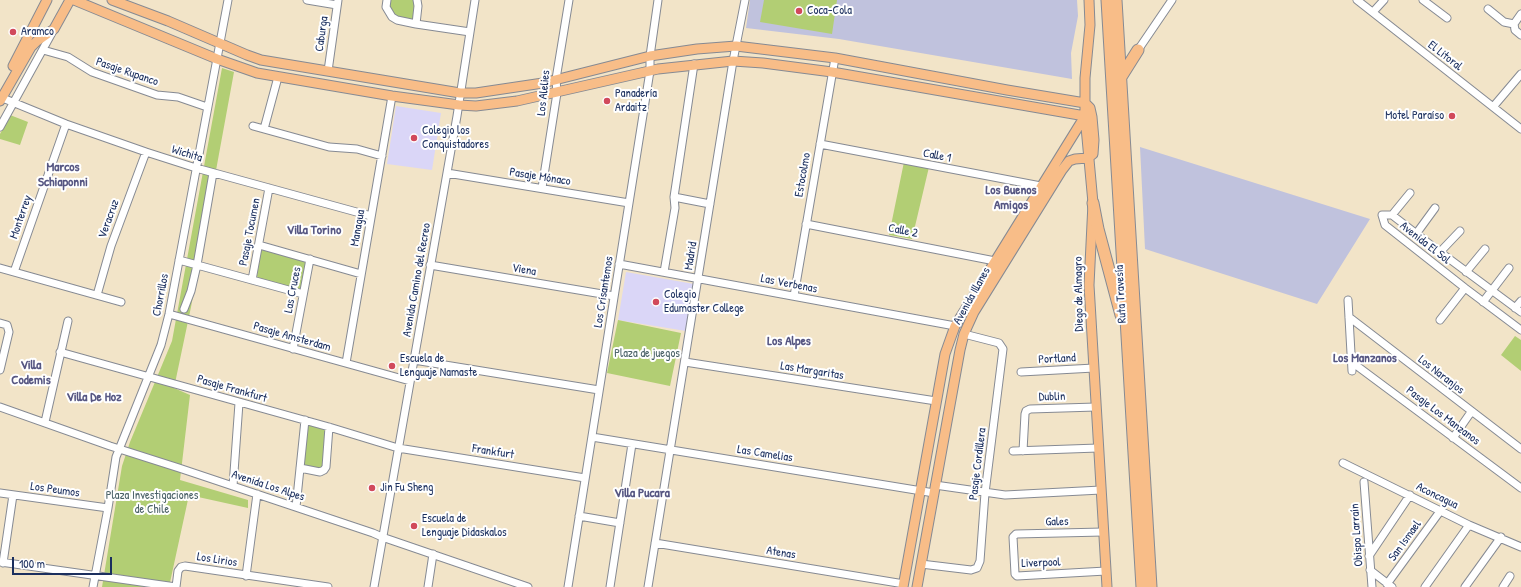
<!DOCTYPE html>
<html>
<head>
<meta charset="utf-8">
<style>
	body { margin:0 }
	#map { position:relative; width:1521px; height:587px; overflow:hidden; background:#f2e4c8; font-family:"Patrick Hand",sans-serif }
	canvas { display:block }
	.scale { position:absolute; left:12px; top:557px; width:100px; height:18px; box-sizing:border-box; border:2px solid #1b2f5e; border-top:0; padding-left:5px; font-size:12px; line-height:14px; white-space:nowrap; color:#1b2f5e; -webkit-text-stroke:3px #fff; paint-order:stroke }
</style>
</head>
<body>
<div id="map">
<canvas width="1521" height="587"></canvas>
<div class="scale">100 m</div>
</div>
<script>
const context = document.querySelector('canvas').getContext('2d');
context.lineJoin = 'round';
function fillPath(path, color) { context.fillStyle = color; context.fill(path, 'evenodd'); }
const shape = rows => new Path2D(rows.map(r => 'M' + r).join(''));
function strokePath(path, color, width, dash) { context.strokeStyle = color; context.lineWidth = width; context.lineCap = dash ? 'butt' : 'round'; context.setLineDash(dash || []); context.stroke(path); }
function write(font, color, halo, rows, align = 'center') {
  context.font = font + ' "Patrick Hand",sans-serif'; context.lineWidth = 4; context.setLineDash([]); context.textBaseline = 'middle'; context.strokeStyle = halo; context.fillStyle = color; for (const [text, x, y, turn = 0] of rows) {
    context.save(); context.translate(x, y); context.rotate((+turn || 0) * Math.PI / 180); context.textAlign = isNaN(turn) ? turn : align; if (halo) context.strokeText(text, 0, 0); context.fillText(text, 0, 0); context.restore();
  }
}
fillPath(shape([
	[396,106,441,113,432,170,387,164],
	[626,272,694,284,686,331,618,320]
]), '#dad6f7');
fillPath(shape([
	[750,0,1077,0,1078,16,1071,53,1072,79,839,39,746,28],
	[1140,147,1370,219,1317,304,1145,249]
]), '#c0c2dd');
fillPath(shape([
	[389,0,414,0,416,7,415,20,399,17,394,14,389,6],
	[764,0,837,0,832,34,760,22],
	[222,68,234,72,191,307,174,388,190,395,180,480,248,500,248,508,189,495,169,587,102,587,122,466,130,442,172,341],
	[10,115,28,122,20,145,0,139,0,134],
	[904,162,929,167,912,239,889,235],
	[264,249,305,261,306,267,302,287,300,290,258,279,257,276,261,251],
	[618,320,681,333,670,386,607,373],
	[1515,336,1521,340,1521,371,1501,355],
	[304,424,328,428,324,466,318,473,302,467]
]), '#b2ce74');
const minor = shape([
	[307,0,337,5],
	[387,0,386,7,392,17,397,20,416,24],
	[417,0,418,6,416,24,470,32],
	[1357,0,1521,129],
	[1423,0,1447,18],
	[1488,9,1504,22,1514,24],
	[1373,12,1384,0],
	[1521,14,1514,24,1515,30,1521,35],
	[43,50,68,57,92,72,157,95,178,97,207,107],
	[1138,50,1172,0],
	[328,71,338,0],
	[0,97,66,124,146,152,196,168,371,216],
	[1493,107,1521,74],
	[253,126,329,147,357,149,382,156],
	[0,127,54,29],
	[264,129,278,77],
	[820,144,1046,187],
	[447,173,629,203],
	[542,188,557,93,556,79,569,0],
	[674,197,710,204],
	[1392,215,1410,193],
	[806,224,995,261],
	[1416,234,1435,208],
	[259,245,361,274],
	[1440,252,1460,231],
	[179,260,303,294],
	[619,264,955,326],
	[430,265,614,296],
	[0,268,121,302],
	[14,272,66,124],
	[664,272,675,208,674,197,694,64],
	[1466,272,1485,249],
	[252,280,269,188],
	[97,295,111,246,146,152],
	[794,296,835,58],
	[1348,300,1352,371],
	[1483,302,1509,268],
	[1515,308,1521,301],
	[184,309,191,291,197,265,213,173],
	[1521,312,1440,252,1392,215,1382,215,1385,225,1465,288,1521,330],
	[169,314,410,381],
	[1349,317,1521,449],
	[1440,320,1465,288],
	[0,323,7,325,9,332,0,370],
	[293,349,310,259],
	[60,352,329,427,398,448,585,478],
	[414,360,599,390],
	[685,362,936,401],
	[346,363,392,96],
	[1353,363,1521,488],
	[1021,372,1094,368],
	[0,407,110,446,179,468,373,533,382,537,528,587],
	[45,422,68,321],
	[592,437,934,493],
	[1453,438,1471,412],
	[1013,451,1098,448],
	[1023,451,1025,414,1026,411,1030,409,1096,407],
	[1343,463,1469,525,1521,547],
	[300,468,320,472,324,470,326,467,329,427],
	[1364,482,1372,587],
	[935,485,1005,495,1101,490],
	[233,486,239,403],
	[0,493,108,508],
	[296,507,305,420],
	[579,516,620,523],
	[1103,532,1016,534,1013,537,1015,574,1017,576,1106,571],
	[655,543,904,584],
	[1369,556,1410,495],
	[0,562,176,587,178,571,181,567,185,566,328,587],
	[3,563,13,495],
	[921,564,971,570,977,568,980,561,985,493,1003,349,999,343,964,334],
	[1370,570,1392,587],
	[246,576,257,494],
	[1387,584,1441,510],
	[93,587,108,508,116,457,161,345,169,314,228,0],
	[374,587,457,116,475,0],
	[428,587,433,554],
	[568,587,650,71,650,56,658,0],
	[610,587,632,444],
	[648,587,733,61,745,0],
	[1425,587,1469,525],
	[1465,587,1501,537],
	[1503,587,1510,576]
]);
const major = shape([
	[74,0,217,59,257,73,392,96,459,105,476,106,517,101,658,69,733,61,763,63,832,72,1085,116],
	[112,0,168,21,247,55,261,60,460,93,476,93,543,83,650,56,697,49,736,46,835,58,1007,90,1085,103],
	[1089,0,1090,25,1085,78,1085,116,1093,203,1089,285,1107,587],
	[13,66,47,0],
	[0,101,31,47,37,41,54,29,70,0],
	[903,587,945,354,955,326,1085,116],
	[917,587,960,350,964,334,974,312,1062,170,1069,161,1075,159,1088,158,1093,154,1094,140,1092,117,1090,108,1086,104]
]);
const highway = shape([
	[1107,0,1142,587],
	[1116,0,1151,587],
	[1121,77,1138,50],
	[1093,203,1098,229,1121,315]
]);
strokePath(minor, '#868a93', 9);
strokePath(major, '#868a93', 11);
strokePath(highway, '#868a93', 13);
strokePath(minor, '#fff', 7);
strokePath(major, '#f8bd88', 9);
strokePath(highway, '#f8bd88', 11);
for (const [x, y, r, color] of [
	[799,11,4,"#d1495b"],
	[13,32,4,"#d1495b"],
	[607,101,4,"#d1495b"],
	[1452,116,4,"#d1495b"],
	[414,138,4,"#d1495b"],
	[656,302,4,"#d1495b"],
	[392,366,4,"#d1495b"],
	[372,488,4,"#d1495b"],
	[414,526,4,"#d1495b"]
]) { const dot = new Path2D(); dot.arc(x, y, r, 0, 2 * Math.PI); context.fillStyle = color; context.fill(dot); strokePath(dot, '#fff', 1.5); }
write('12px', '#1b2f5e', '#fff', [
	["Coca-Cola",807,11],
	["Aramco",21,32],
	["Panadería",615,94],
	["Ardaitz",615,108],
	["Motel Paraíso",1444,116,"right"],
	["Colegio los",422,131],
	["Conquistadores",422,145],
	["Colegio",664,295],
	["Edumaster College",664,309],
	["Escuela de",400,359],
	["Lenguaje Namaste",400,373],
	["Jin Fu Sheng",380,488],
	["Escuela de",422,519],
	["Lenguaje Didaskalos",422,533]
], 'left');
write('12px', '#1b2f5e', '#fff', [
	["Caburga",322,34,-82],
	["El Litoral",1445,56,38],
	["Pasaje Rupanco",127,72,19],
	["Los Alelies",544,93,-84],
	["Wichita",187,154,17],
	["Calle 1",937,156,11],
	["Estocolmo",803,175,-80],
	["Pasaje Mónaco",540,177,9],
	["Monterrey",21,217,-71],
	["Veracruz",109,219,-70],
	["Managua",358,228,-80],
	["Calle 2",903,231,11],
	["Pasaje Tocumen",250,232,-79],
	["Avenida El Sol",1425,243,38],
	["Madrid",691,256,-81],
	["Viena",524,270,10],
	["Avenida Camino del Recreo",417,280,-80],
	["Las Verbenas",789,284,11],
	["Las Cruces",293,290,-79],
	["Los Crisantemos",604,292,-81],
	["Diego de Almagro",1079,294,-91],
	["Ruta Travesía",1121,294,-93],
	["Chorrillos",161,295,-79],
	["Avenida Illanes",972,296,-61],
	["Pasaje Amsterdam",292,337,16],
	["Portland",1057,359,-3],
	["Las Margaritas",812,371,9],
	["Los Naranjos",1441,375,38],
	["Pasaje Frankfurt",232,389,16],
	["Dublin",1052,397,-1],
	["Pasaje Los Manzanos",1443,416,37],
	["Frankfurt",493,452,9],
	["Las Camelias",765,454,9],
	["Pasaje Cordillera",978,464,-83],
	["Avenida Los Alpes",268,486,18],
	["Los Peumos",55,490,8],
	["Aconcagua",1437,496,26],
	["Gales",1057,522,-1],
	["Obispo Larraín",1357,535,-94],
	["San Ismael",1405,541,-54],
	["Atenas",781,553,9],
	["Los Lirios",217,560,9],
	["Liverpool",1041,563,-2]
]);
write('12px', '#485f65', '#fff', [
	["Plaza de juegos",647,354],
	["Plaza Investigaciones",152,496],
	["de Chile",152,510]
]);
write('bold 13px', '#565682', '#fff', [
	["Marcos",63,168],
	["Schiaponni",63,183],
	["Los Buenos",1011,191],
	["Amigos",1011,206],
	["Villa Torino",314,231],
	["Los Alpes",789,342],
	["Los Manzanos",1365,359],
	["Villa",31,366],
	["Codemis",31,381],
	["Villa De Hoz",94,398],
	["Villa Pucara",642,494]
]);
</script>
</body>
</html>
